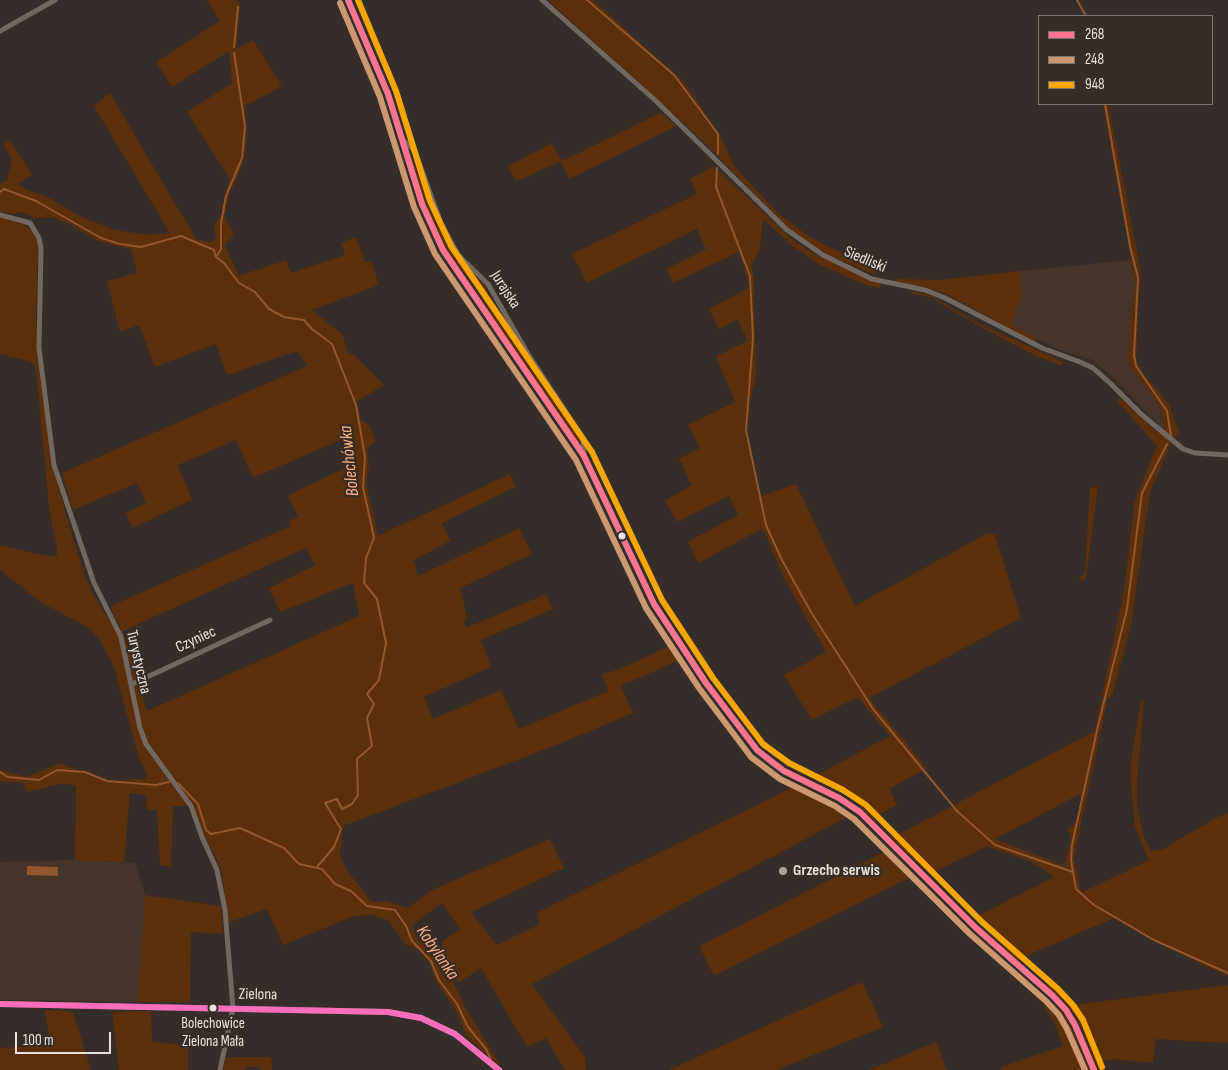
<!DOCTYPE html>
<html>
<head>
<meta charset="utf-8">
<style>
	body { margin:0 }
	#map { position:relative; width:1228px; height:1070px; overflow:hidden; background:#342d2a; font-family:"Sofia Sans Condensed",sans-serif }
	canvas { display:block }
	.legend { position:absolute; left:1038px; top:15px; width:175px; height:90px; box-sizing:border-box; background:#382c26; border:1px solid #7f7570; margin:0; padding:6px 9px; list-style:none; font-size:15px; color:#eae2de }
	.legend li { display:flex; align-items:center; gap:10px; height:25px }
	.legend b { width:25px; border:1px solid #7f7570 }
	.scale { position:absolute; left:15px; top:1032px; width:96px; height:22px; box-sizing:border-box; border:2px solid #eae2de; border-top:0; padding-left:6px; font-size:15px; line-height:18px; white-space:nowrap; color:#eae2de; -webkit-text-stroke:4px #382c26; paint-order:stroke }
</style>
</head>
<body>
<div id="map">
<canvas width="1228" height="1070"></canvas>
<ul class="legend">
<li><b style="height:6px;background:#fc738d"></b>268</li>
<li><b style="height:6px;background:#cd976f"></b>248</li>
<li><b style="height:6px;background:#f7a600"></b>948</li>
</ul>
<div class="scale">100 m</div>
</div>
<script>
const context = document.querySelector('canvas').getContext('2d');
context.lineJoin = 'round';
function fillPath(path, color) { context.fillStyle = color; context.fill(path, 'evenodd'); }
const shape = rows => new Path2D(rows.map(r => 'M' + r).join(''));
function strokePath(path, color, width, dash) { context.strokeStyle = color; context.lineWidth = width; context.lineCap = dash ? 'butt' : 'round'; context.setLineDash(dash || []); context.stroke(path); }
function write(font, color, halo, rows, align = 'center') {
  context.font = font + ' "Sofia Sans Condensed",sans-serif'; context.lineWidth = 4.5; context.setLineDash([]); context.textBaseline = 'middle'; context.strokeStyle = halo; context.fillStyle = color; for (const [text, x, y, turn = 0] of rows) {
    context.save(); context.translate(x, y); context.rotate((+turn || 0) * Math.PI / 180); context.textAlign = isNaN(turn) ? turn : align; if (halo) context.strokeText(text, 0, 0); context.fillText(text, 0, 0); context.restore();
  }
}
fillPath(shape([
	[1131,260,1135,282,1127,362,1159,405,1165,428,1163,429,1116,380,1093,360,1058,349,1011,325,1021,297,1020,271],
	[75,860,135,863,145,895,138,1002,0,1000,0,862]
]), '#44342a');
fillPath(shape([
	[207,0,237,0,240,5,236,49,253,40,282,86,245,106,247,139,243,163,233,187,230,189,225,216,234,235,225,245,239,276,286,260,291,273,345,255,341,243,356,237,365,262,371,261,379,285,312,310,342,334,348,352,354,355,384,385,356,402,361,420,370,426,375,441,367,449,369,469,366,482,378,536,510,474,516,487,442,523,450,541,414,560,418,576,519,528,532,554,460,588,467,618,464,621,466,628,546,594,553,609,481,640,491,667,424,697,433,719,501,690,519,729,608,691,602,674,617,670,672,645,682,659,621,686,633,713,554,746,343,826,340,856,347,870,370,900,374,902,386,901,408,908,432,890,550,839,564,868,471,912,497,945,540,924,537,913,799,784,829,800,851,815,532,984,585,1057,586,1070,565,1070,546,1038,527,1047,481,968,458,983,442,958,442,942,460,929,442,903,413,925,418,940,430,950,433,956,436,954,451,977,465,1007,499,1063,497,1064,466,1036,458,1014,436,981,429,962,419,950,406,945,388,920,371,915,354,916,283,945,267,909,229,922,221,869,198,822,192,803,187,806,173,806,171,867,160,865,157,811,147,809,146,795,130,793,124,862,75,860,76,786,64,783,27,792,23,783,0,781,0,770,26,777,60,763,97,778,113,781,145,779,147,774,138,755,114,667,100,640,88,627,42,603,0,570,0,545,42,555,57,556,57,549,49,507,36,369,32,362,0,354,0,217,25,225,34,232,38,244,36,317,38,362,53,470,83,571,94,596,113,626,122,630,111,610,111,606,291,526,289,521,298,517,288,495,356,463,354,434,253,478,236,440,178,465,192,500,132,528,126,513,146,503,137,483,73,510,62,473,307,366,297,351,227,375,216,344,155,367,139,325,120,332,107,281,137,273,131,249,98,241,68,223,51,217,33,218,23,212,13,214,0,211,0,184,7,180,12,159,3,144,10,140,32,175,18,184,27,190,45,196,82,217,115,230,148,235,170,233,94,106,110,93,196,239,209,242,216,238,214,225,222,214,222,207,230,179,187,112,232,83,229,51,172,87,156,62,220,21],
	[306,548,315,565,269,588,280,612,353,583,359,616,147,711,123,631],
	[548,0,593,0,684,82,722,138,733,165,780,215,810,237,876,271,875,275,833,257,811,245,789,229,706,144],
	[1103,104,1108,104,1138,256,1140,278,1136,360,1142,372,1169,404,1179,432,1173,439,1150,492,1131,625,1112,697,1108,697,1074,857,1081,893,1149,860,1135,828,1131,783,1131,761,1141,700,1144,700,1137,783,1137,806,1144,837,1151,851,1164,849,1215,818,1228,813,1228,976,1151,940,1114,918,1017,960,974,918,1054,877,1032,862,987,846,930,874,891,838,1095,731,1124,590,1135,500,1157,446,1117,401,1120,398,1158,433,1165,428,1159,405,1127,362,1135,282],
	[1078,795,1082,799,1082,804,1075,824,1067,830,1071,836,1065,866,995,839],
	[660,113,677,126,569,179,561,161,516,182,508,166,552,143,562,161],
	[411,155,440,228,456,257,485,286,489,296,578,436,581,440,580,445,491,315,478,290,445,249,424,204],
	[714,166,795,242,809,251,881,284,880,288,863,284,820,265,790,244,763,219,759,252,751,265,754,278,756,379,750,400,747,432,759,497,796,484,855,606,988,533,995,535,1021,618,869,698,927,768,890,789,897,805,872,819,852,797,813,777,890,736,858,697,812,720,784,675,826,652,784,579,763,528,698,563,688,542,738,515,729,496,677,522,665,501,692,485,679,459,700,448,688,425,735,402,716,356,747,341,738,320,719,329,709,309,750,287,739,252,673,283,666,269,706,249,697,229,587,283,572,254,697,194,690,179],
	[1020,271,1021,297,1011,325,1037,338,1035,342,942,292,895,282,895,279,941,280],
	[912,291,930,295,978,323,1063,362,1062,366,1034,355,977,325,930,297,912,294],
	[1098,486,1086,578,1082,581,1079,578,1085,572,1090,488],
	[886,851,911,877,714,976,699,946],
	[145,895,221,906,223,934,191,932,190,1002,138,1002],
	[1018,974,1057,1007,1067,1019,1090,1070,1001,1070,1001,1067,1063,1046,1055,1024,1042,1003,1014,975],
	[862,982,883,1027,777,1070,669,1070],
	[1048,982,1073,1005,1228,985,1228,1043,1156,1039,1153,1063,1114,1059,1100,1061,1102,1070,1098,1070,1082,1028,1068,1005,1045,984],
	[45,1010,73,1012,91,1070,0,1070,0,1048,50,1045],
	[151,1011,152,1042,188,1045,188,1070,119,1070,112,1012],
	[936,1042,947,1070,869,1070,896,1059],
	[225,1057,271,1057,272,1070,260,1070,260,1067,246,1067,245,1070,223,1070]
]), '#5b2f0a');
fillPath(shape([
	[27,866,58,867,58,876,27,875]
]), '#94572d');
strokePath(shape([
	[587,0,674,75,718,134,718,154],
	[1077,0,1086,16],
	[234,47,238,7],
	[1105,104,1130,246,1138,278,1134,355,1136,366,1167,411,1171,436],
	[717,168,716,187,750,276,753,338,746,430,766,525,782,560,811,612,873,709,957,811,995,845,1073,872],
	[0,192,4,189,36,201,101,238,120,244,141,247,181,236,214,250,216,257,224,263,239,283,255,292,269,309,284,317,304,320,312,329,332,344,356,405,365,457,363,487,374,538,366,558,364,583,377,599,386,643,379,680,367,694,374,704,367,718,372,746,357,759,358,795,352,804,342,809,337,799,325,803,341,829,334,847,317,867],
	[216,257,221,249,221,223,226,196,242,158,245,126,234,53],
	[1167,444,1142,493,1127,609,1098,726,1072,845,1071,860,1076,889,1094,905,1154,940,1228,973],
	[0,772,8,777,39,780,57,770,85,772,107,781,156,785,169,782],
	[178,783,198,804,206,830,211,834,240,828,284,848,299,864,322,869,335,884,351,891,367,906,395,910,406,926,412,941,431,961,439,980,457,1004,468,1027,486,1049,491,1060]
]), '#94572d', 2);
strokePath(shape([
	[542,0,656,101,787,230,823,255,872,279,925,290,945,298,1042,348,1080,362,1093,368,1111,384,1141,414,1183,449,1195,453,1228,455],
	[0,31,55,0],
	[403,140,415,151,441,223,458,255,488,284,528,354,583,438,584,456],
	[0,215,30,223,39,238,41,248,39,348,54,465,94,583,121,637,140,728,146,744,191,806,202,837,217,870,225,910,233,1008,220,1070],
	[132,684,270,620]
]), '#716861', 5);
strokePath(shape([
	[348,0,388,94,422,204,443,250,584,456,654,604,706,683,757,750,770,761,784,771,839,798,860,812,976,928,1052,995,1066,1010,1075,1025,1094,1070],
	[0,1004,388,1012,421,1018,455,1034,499,1070]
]), '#716861', 6);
strokePath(shape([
	[348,0,388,94,422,204,443,250,584,456,654,604,706,683,757,750,784,771,839,798,860,812,976,928,1052,995,1066,1010,1075,1025,1094,1070]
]), '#fc738d', 6);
strokePath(shape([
	[340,3,380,97,414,207,435,254,576,460,646,608,699,688,751,757,780,779,835,806,854,819,970,934,1046,1001,1059,1015,1067,1029,1085,1070]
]), '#cd976f', 6);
strokePath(shape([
	[358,0,396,91,430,201,451,246,592,452,662,600,713,678,763,744,789,763,843,790,866,805,982,922,1058,989,1073,1005,1083,1020,1102,1067]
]), '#f7a600', 6);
strokePath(shape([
	[0,1004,388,1012,421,1018,455,1034,499,1070]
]), '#fb6dba', 6);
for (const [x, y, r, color] of [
	[622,536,4.5,"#eae2de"],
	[783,871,5,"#aaa39f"],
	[213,1008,4.5,"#eae2de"]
]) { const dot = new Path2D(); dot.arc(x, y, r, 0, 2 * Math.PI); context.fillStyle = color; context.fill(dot); strokePath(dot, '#382c26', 2); }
write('15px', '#eae2de', '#382c26', [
	["Bolechowice",213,1024],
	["Zielona Mała",213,1042]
]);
write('16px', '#eae2de', '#382c26', [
	["Siedliski",865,260,23],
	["Jurajska",505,290,57],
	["Czyniec",196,640,-25],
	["Turystyczna",138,662,77],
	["Zielona",258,995,1]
]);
write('bold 16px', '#eae2de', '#382c26', [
	["Grzecho serwis",793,871]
], 'left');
write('italic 18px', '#fbb080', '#382c26', [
	["Bolechówka",350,461,-96],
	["Kobylanka",437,953,56]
]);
</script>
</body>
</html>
